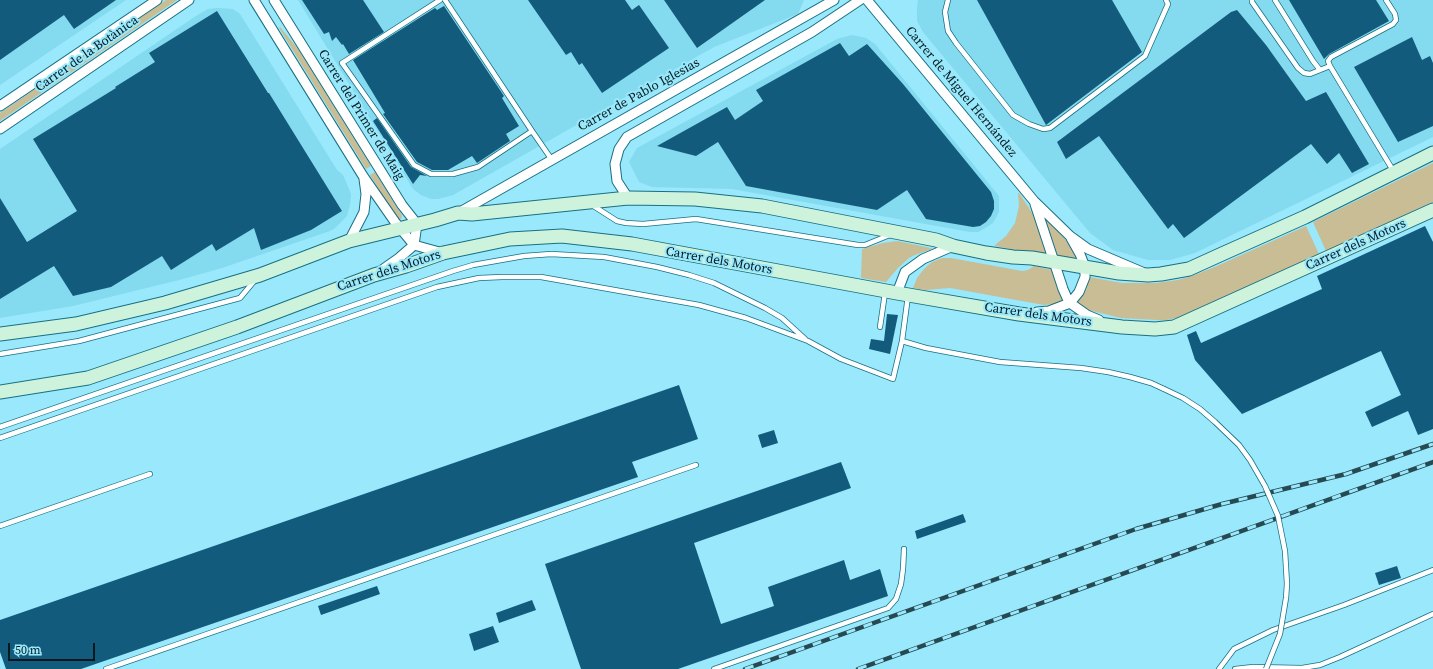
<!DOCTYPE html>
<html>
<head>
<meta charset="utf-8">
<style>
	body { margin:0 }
	#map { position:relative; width:1433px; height:669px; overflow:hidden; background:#99e8fc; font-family:"Source Serif 4",serif }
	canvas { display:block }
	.scale { position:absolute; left:8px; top:643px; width:87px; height:18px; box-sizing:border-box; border:2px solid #03191f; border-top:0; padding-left:5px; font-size:12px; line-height:14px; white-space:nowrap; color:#03191f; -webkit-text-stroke:3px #99e8fc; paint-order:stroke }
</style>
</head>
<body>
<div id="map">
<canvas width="1433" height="669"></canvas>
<div class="scale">50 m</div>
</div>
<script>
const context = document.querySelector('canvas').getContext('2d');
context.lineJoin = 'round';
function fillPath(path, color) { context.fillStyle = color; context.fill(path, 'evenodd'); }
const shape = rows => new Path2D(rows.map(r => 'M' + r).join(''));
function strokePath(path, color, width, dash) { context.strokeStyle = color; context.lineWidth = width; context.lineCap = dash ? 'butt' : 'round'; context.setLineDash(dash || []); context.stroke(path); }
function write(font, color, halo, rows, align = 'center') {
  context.font = font + ' "Source Serif 4",serif'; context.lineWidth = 4; context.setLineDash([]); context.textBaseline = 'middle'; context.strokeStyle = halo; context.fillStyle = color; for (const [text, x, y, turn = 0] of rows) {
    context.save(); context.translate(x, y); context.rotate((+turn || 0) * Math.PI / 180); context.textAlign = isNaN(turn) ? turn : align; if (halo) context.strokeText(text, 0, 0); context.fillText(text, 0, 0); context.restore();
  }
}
fillPath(shape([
	[0,0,126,0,0,85],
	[298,0,804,0,798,14,714,47,453,195,438,199,431,199,421,195,413,189],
	[918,0,1433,0,1433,137,1195,253,1170,260,1148,260,1113,250,1090,233,923,32,917,21,917,9],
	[217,8,233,9,240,14,337,170,343,175,351,194,350,205,347,216,335,228,330,231,222,268,179,280,73,306,0,318,0,149,196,16,208,9],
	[852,35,866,38,875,44,999,196,999,212,993,223,987,227,978,232,970,232,732,189,652,187,639,182,629,162,637,148,837,39]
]), '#84daee');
fillPath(shape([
	[166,0,177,0,0,121,0,113],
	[280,27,299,50,371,166,366,169,279,28],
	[1433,163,1433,202,1326,251,1313,222],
	[375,172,401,214,402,216,401,219,398,219,396,217,370,175],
	[1018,193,1019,193,1033,214,1047,254,1046,256,995,246,995,245,1006,236,1015,223,1019,206],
	[1046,216,1073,249,1079,260,1058,258,1044,217],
	[1306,226,1319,254,1177,318,1166,320,1157,320,1121,318,1088,310,1077,302,1086,290,1089,277,1122,283,1156,283,1178,280,1192,276,1217,266],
	[897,241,931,248,932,249,915,255,909,258,898,268,886,282,861,278,862,249,883,243],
	[942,258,951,258,1022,271,1028,270,1034,266,1053,270,1064,300,1054,304,1044,305,950,288,926,290,913,288,917,278,924,269,932,262]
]), '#c8bd94');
fillPath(shape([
	[0,0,116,0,74,29,64,15,0,60],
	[302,0,363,0,384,32,349,54,343,44,342,45,336,37,332,41,329,32,324,34],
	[528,0,625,0,632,10,639,5,669,48,602,93,582,63,579,65,571,52,566,55],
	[664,0,765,0,697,48],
	[977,0,1112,0,1142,52,1046,125],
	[1289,0,1376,0,1389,21,1329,54,1324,59],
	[444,6,504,96,502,98,519,126,506,134,510,141,477,163,472,156,448,170,432,170,417,162,383,114,385,113,353,60,435,8,437,10],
	[1237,10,1266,45,1306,101,1326,92,1369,164,1352,173,1339,153,1327,164,1311,144,1184,238,1173,224,1168,229,1099,136,1066,159,1057,142,1231,12],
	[217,11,268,93,269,93,342,211,311,230,261,250,254,228,216,251,212,244,171,270,162,256,111,287,73,296,54,266,0,299,0,198,27,242,77,211,33,139,116,88,115,87,155,62,149,53],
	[1412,37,1422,60,1430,56,1433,63,1433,126,1398,142,1354,67],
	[840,43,849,56,867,44,903,84,991,192,994,201,994,209,991,216,986,222,980,226,973,227,926,219,907,190,877,210,746,186,718,142,696,156,657,146,727,107,735,120,763,101,756,90],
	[377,118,411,167,427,176,420,175,413,184,373,121],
	[1425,226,1433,242,1433,429,1418,435,1408,411,1372,427,1365,412,1401,395,1381,351,1242,414,1195,360,1187,335,1196,331,1201,343,1322,289,1317,276],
	[887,314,898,315,890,354,869,349,871,339,884,341],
	[679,385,698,439,632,462,638,477,81,669,6,669,0,652,0,620],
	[774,430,778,443,762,448,758,435],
	[841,462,851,488,694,543,721,624,774,606,768,587,844,560,850,580,880,569,888,596,678,669,581,669,545,564],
	[963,514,966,522,917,539,915,531],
	[1397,566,1401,578,1379,585,1375,573],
	[377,586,380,594,321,615,318,606],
	[532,600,536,610,499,623,496,613],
	[493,626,499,642,474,651,469,634]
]), '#135b7c');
const lane = shape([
	[440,0,342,63,414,165,431,174,453,174,478,167,532,131,445,0],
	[948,0,945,12,948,31,956,43,1013,115,1029,124,1043,129,1050,128,1145,56,1168,4,1166,0],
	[1252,0,1252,2,1298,68,1304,73,1310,74,1330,66,1394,172],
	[1275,0,1313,61,1320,70],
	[1330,66,1328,61,1331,57,1393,24,1396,20,1395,14,1386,0],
	[532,131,552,160],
	[592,205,617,221,626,223,643,224,696,219,858,245,865,245,892,234],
	[908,296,902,341,926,348,1000,362,1081,368,1108,372,1130,377,1151,383,1164,389],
	[880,327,885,293],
	[0,354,79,341,240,298,255,280],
	[0,427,453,271,473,265,524,256,551,254,604,257,657,267,689,275,714,283,765,308,782,318,805,339],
	[0,438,437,287,479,278,502,277,541,277,699,305,746,318,808,341,841,359,893,379,902,341],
	[0,526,150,474],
	[106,669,696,465],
	[714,669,888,608,896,599,901,584,903,569,904,549],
	[1219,669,1234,649,1273,630,1344,605,1433,570],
	[1235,669,1253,667,1302,668,1320,665,1340,657,1433,614]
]);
const street = shape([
	[254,0,363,176,395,222,414,245,443,253],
	[274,0,402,205,417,224,414,245,399,258,382,270],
	[867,0,1034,201,1070,236,1088,249,1142,272],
	[0,106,157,0],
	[0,129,189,0],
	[628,198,617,181,615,164,619,149,627,137,812,32,860,0],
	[1035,204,1063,289,1067,298,1070,303,1087,315,1099,320],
	[460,212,834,0],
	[349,241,364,212,366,194,364,179],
	[897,293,905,272,923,259,953,246],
	[1037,312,1049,311,1070,303,1079,292,1085,277,1085,267,1080,254,1071,238]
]);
const secondary = shape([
	[0,334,76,324,165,303,260,275,349,241,435,220,458,213,472,214,628,198,695,199,762,206,936,240,953,246,986,253,1013,257,1032,258,1119,273,1148,275,1161,274,1189,269,1222,254,1305,217,1433,153],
	[0,392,88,378,237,327,374,275,406,266,443,253,510,239,562,236,632,244,897,293,1019,314,1122,327,1155,329,1174,327,1433,210]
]);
strokePath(lane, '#187082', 6);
strokePath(street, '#187082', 11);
strokePath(secondary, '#187082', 15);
strokePath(lane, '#fff', 4.5);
strokePath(street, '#fff', 9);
strokePath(secondary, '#cef3dd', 13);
const rail = shape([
	[745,669,1136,529,1222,504,1346,474,1433,444],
	[858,669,1433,462]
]);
strokePath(rail, '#264952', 4.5);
strokePath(rail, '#99e8fc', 3, [9]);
const laneBridge = shape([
	[1164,389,1183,398,1200,409,1215,422,1239,445,1250,460,1265,486,1278,516,1285,551,1287,584,1286,598,1280,634,1266,669]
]);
strokePath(laneBridge, '#187082', 6, []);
strokePath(laneBridge, '#fff', 4.5);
write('13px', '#03191f', '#99e8fc', [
	["Carrer de la Botànica",87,54,-35],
	["Carrer de Miguel Hernández",961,92,50],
	["Carrer de Pablo Iglesias",639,95,-29],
	["Carrer del Primer de Maig",361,115,58],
	["Carrer dels Motors",1356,245,-24],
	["Carrer dels Motors",719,261,10],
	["Carrer dels Motors",389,271,-18],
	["Carrer dels Motors",1038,315,8]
]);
</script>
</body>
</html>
